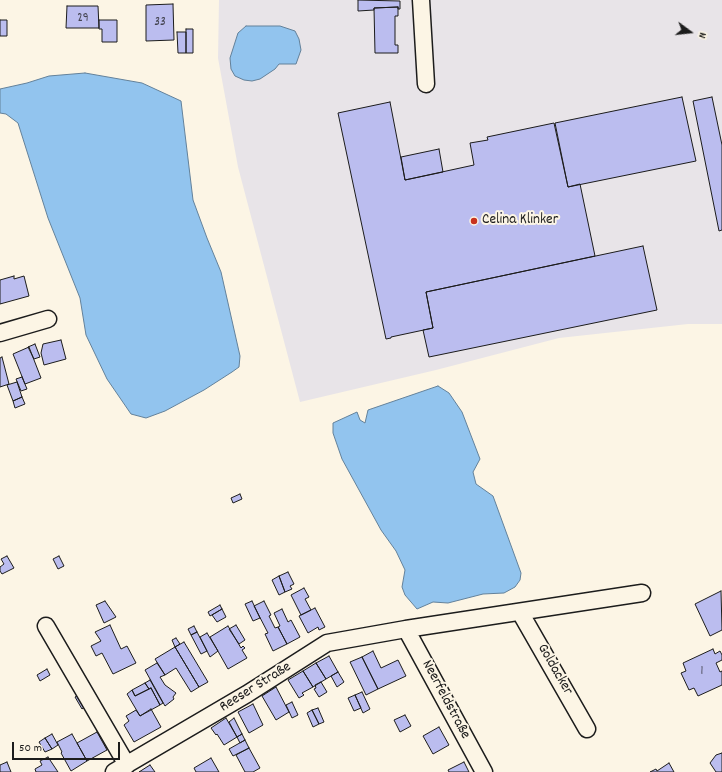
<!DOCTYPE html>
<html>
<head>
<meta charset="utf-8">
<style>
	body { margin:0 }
	#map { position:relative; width:722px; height:772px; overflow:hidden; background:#fcf5e5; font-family:Dekko,sans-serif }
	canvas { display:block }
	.north { position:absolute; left:670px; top:12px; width:40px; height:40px; -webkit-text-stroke:3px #fcf5e5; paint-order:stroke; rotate:105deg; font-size:11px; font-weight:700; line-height:16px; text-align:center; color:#1c1c1c }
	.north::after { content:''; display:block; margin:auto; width:14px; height:18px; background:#1c1c1c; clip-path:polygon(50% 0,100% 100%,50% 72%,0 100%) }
	.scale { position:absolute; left:12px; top:742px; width:108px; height:18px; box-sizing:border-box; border:2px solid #1c1c1c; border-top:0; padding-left:5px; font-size:12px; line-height:14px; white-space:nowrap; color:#1c1c1c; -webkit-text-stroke:3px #fcf5e5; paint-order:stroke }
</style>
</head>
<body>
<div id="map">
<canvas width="722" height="772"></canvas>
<div class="north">N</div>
<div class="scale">50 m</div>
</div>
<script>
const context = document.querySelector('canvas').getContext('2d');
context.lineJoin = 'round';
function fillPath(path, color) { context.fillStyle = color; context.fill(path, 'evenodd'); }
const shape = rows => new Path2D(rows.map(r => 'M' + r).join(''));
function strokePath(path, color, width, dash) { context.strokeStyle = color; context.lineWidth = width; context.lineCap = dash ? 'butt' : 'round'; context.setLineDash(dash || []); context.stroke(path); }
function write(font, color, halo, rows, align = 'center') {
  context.font = font + ' Dekko,sans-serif'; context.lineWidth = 4; context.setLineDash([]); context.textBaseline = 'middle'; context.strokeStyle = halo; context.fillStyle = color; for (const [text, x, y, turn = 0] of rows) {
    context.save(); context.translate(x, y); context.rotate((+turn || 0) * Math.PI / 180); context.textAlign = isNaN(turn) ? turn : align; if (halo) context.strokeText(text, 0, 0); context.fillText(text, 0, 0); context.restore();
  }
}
fillPath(shape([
	[219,0,722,0,722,324,688,324,559,338,436,370,300,402,238,167,218,58]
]), '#e8e4e8');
const water = shape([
	[246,26,280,26,295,31,299,39,301,50,296,64,279,64,275,69,260,79,252,81,244,80,235,76,231,69,230,58,238,33,246,26],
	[85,73,142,83,181,101,193,200,207,238,221,272,240,356,239,367,232,372,204,390,165,411,146,418,131,414,107,379,86,335,80,298,48,218,18,123,6,114,0,113,0,89,27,83,49,76,85,73],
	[438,386,449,393,462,412,480,459,473,472,476,484,493,496,521,573,520,580,515,587,504,593,483,594,448,603,433,602,417,609,405,595,402,587,405,570,396,551,381,530,342,459,333,433,333,423,357,412,360,420,365,423,368,410,438,386]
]);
fillPath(water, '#92c4ee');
strokePath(water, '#63819a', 1);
const building = shape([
	[358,0,400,1,400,9,398,9,398,7,374,8,374,10,358,11,358,0],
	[173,4,174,40,146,41,146,5,173,4],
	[67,6,98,6,99,28,66,28,67,6],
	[398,7,398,16,395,16,395,45,398,45,398,53,375,53,374,8,398,7],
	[0,20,7,20,7,36,0,36,0,20],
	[99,20,117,20,117,42,102,42,102,29,99,29,99,20],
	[186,29,193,29,193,53,186,53,186,29],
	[177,32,186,32,186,53,178,53,177,32],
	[682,97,696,161,568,187,555,123,682,97],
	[712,97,722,145,722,230,719,231,693,101,712,97],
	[390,102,405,180,474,165,470,143,488,140,487,137,554,123,568,187,580,184,595,256,426,292,433,328,391,337,391,338,386,339,338,113,390,102],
	[439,149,443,172,405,180,401,157,439,149],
	[643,246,657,310,429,357,423,330,433,328,426,292,643,246],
	[14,276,14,279,24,276,29,296,0,304,0,280,14,276],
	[61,340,66,359,44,365,41,353,43,344,61,340],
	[35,344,40,357,34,359,28,347,35,344],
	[29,347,41,378,25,384,13,354,29,347],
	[2,357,9,384,0,387,0,358,2,357],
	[22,377,27,389,21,391,16,379,22,377],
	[17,382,22,397,13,401,7,385,17,382],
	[22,397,25,404,15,408,13,401,22,397],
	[240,494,242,499,233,503,231,498,240,494],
	[7,556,14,568,2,574,0,571,0,567,4,564,1,559,7,556],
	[59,556,64,566,58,569,53,559,59,556],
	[288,572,294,584,290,586,292,589,285,592,279,576,288,572],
	[279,576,285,592,279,595,272,580,279,576],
	[304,588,309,597,305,599,311,610,301,615,291,595,304,588],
	[721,591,722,630,710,636,695,604,721,591],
	[105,601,116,617,104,623,96,605,105,601],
	[252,601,260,618,253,621,245,604,252,601],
	[264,601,271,615,269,616,275,628,278,627,287,644,273,651,265,634,268,633,254,606,264,601],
	[220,605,222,609,210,616,208,612,220,605],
	[315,608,325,627,319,630,318,627,308,633,299,616,315,608],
	[222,609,226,617,217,622,212,615,222,609],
	[282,609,288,622,291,620,300,637,287,644,278,627,280,626,274,613,282,609],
	[110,625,121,649,127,646,136,663,113,674,102,653,96,656,91,646,101,641,95,632,110,625],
	[236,625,245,640,239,644,229,629,236,625],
	[194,626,197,632,191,635,188,629,194,626],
	[228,626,241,648,243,646,245,648,242,650,247,658,228,669,210,637,228,626],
	[197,632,207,651,201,654,191,635,197,632],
	[207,633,218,651,210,657,200,637,207,633],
	[176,638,180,644,175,647,172,640,176,638],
	[184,642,208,682,199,687,175,647,184,642],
	[175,647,199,687,191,692,176,668,165,675,155,659,175,647],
	[713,649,715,654,720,651,722,655,722,660,716,663,720,672,722,671,722,685,698,696,694,688,689,690,681,673,686,671,683,663,713,649],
	[373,651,381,668,398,660,406,676,378,689,362,657,373,651],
	[329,656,338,672,326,679,316,663,329,656],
	[362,657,378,689,366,695,350,662,362,657],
	[157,663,165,675,160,677,165,685,176,693,173,697,174,699,165,706,145,670,157,663],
	[316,663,326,679,313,687,303,671,316,663],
	[47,669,50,675,40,681,37,675,47,669],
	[303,671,313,687,302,693,304,695,299,698,288,680,303,671],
	[338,672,344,682,337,687,331,676,338,672],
	[150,680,163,703,160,705,151,688,149,689,145,683,150,680],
	[321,682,327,692,319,697,314,689,316,688,315,685,321,682],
	[145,683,149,689,135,696,132,690,145,683],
	[276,687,289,712,276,720,262,696,276,687],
	[151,688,160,705,140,716,127,694,132,690,135,696,151,688],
	[362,692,370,709,363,713,355,695,362,692],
	[80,694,87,705,82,709,75,697,80,694],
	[355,695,361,708,354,711,348,698,355,695],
	[292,702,298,715,292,718,286,705,292,702],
	[253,704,263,725,249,733,238,712,253,704],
	[318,708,324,722,319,724,312,710,318,708],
	[151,709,161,727,134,742,124,725,129,721,126,716,136,710,140,716,151,709],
	[312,710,319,724,313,727,307,713,312,710],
	[405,715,411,726,400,732,394,720,405,715],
	[226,718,237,737,224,745,217,734,216,735,211,728,226,718],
	[234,718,242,734,237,737,229,722,234,718],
	[439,727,449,745,433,754,423,736,439,727],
	[97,732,107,750,87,761,77,743,97,732],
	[52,734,58,745,52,749,45,738,52,734],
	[72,734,87,761,71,771,61,753,62,752,57,742,72,734],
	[242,734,245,740,240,743,237,737,242,734],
	[45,738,52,749,45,752,39,742,45,738],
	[245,740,249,748,233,756,229,749,245,740],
	[249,748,260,768,253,772,245,772,236,755,249,748],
	[722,753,722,772,716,772,710,763,716,755,722,753],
	[48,757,58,772,36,772,35,769,42,765,40,761,48,757],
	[211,758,219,772,196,772,194,768,211,758],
	[7,762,11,772,0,772,0,765,7,762],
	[464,762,469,772,449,772,448,770,464,762],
	[669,763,674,772,650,772,656,769,657,771,669,763],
	[150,765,155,772,139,772,150,765]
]);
fillPath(building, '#bbbdef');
strokePath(building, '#1c1c1c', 1);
const minor = shape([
	[421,0,426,84],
	[0,333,48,319],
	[520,612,587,729],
	[46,626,127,765],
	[406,629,484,772],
	[114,772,247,694,327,643,406,629,642,593]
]);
strokePath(minor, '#1c1c1c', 19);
strokePath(minor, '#fcf5e5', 16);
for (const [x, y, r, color] of [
	[474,221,4,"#c8321e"]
]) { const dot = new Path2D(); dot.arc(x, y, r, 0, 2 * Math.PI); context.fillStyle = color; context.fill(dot); strokePath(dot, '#fcf5e5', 1.5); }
write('13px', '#444451', null, [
	["29",83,19],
	["33",160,23],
	["1",702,672]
]);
write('15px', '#1c1c1c', '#fcf5e5', [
	["Celina Klinker",482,221]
], 'left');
write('15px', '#1c1c1c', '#fcf5e5', [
	["Goldacker",554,670,60],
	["Reeser Straße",256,688,-32],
	["Neerfeldstraße",445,700,62]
]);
</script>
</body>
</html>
